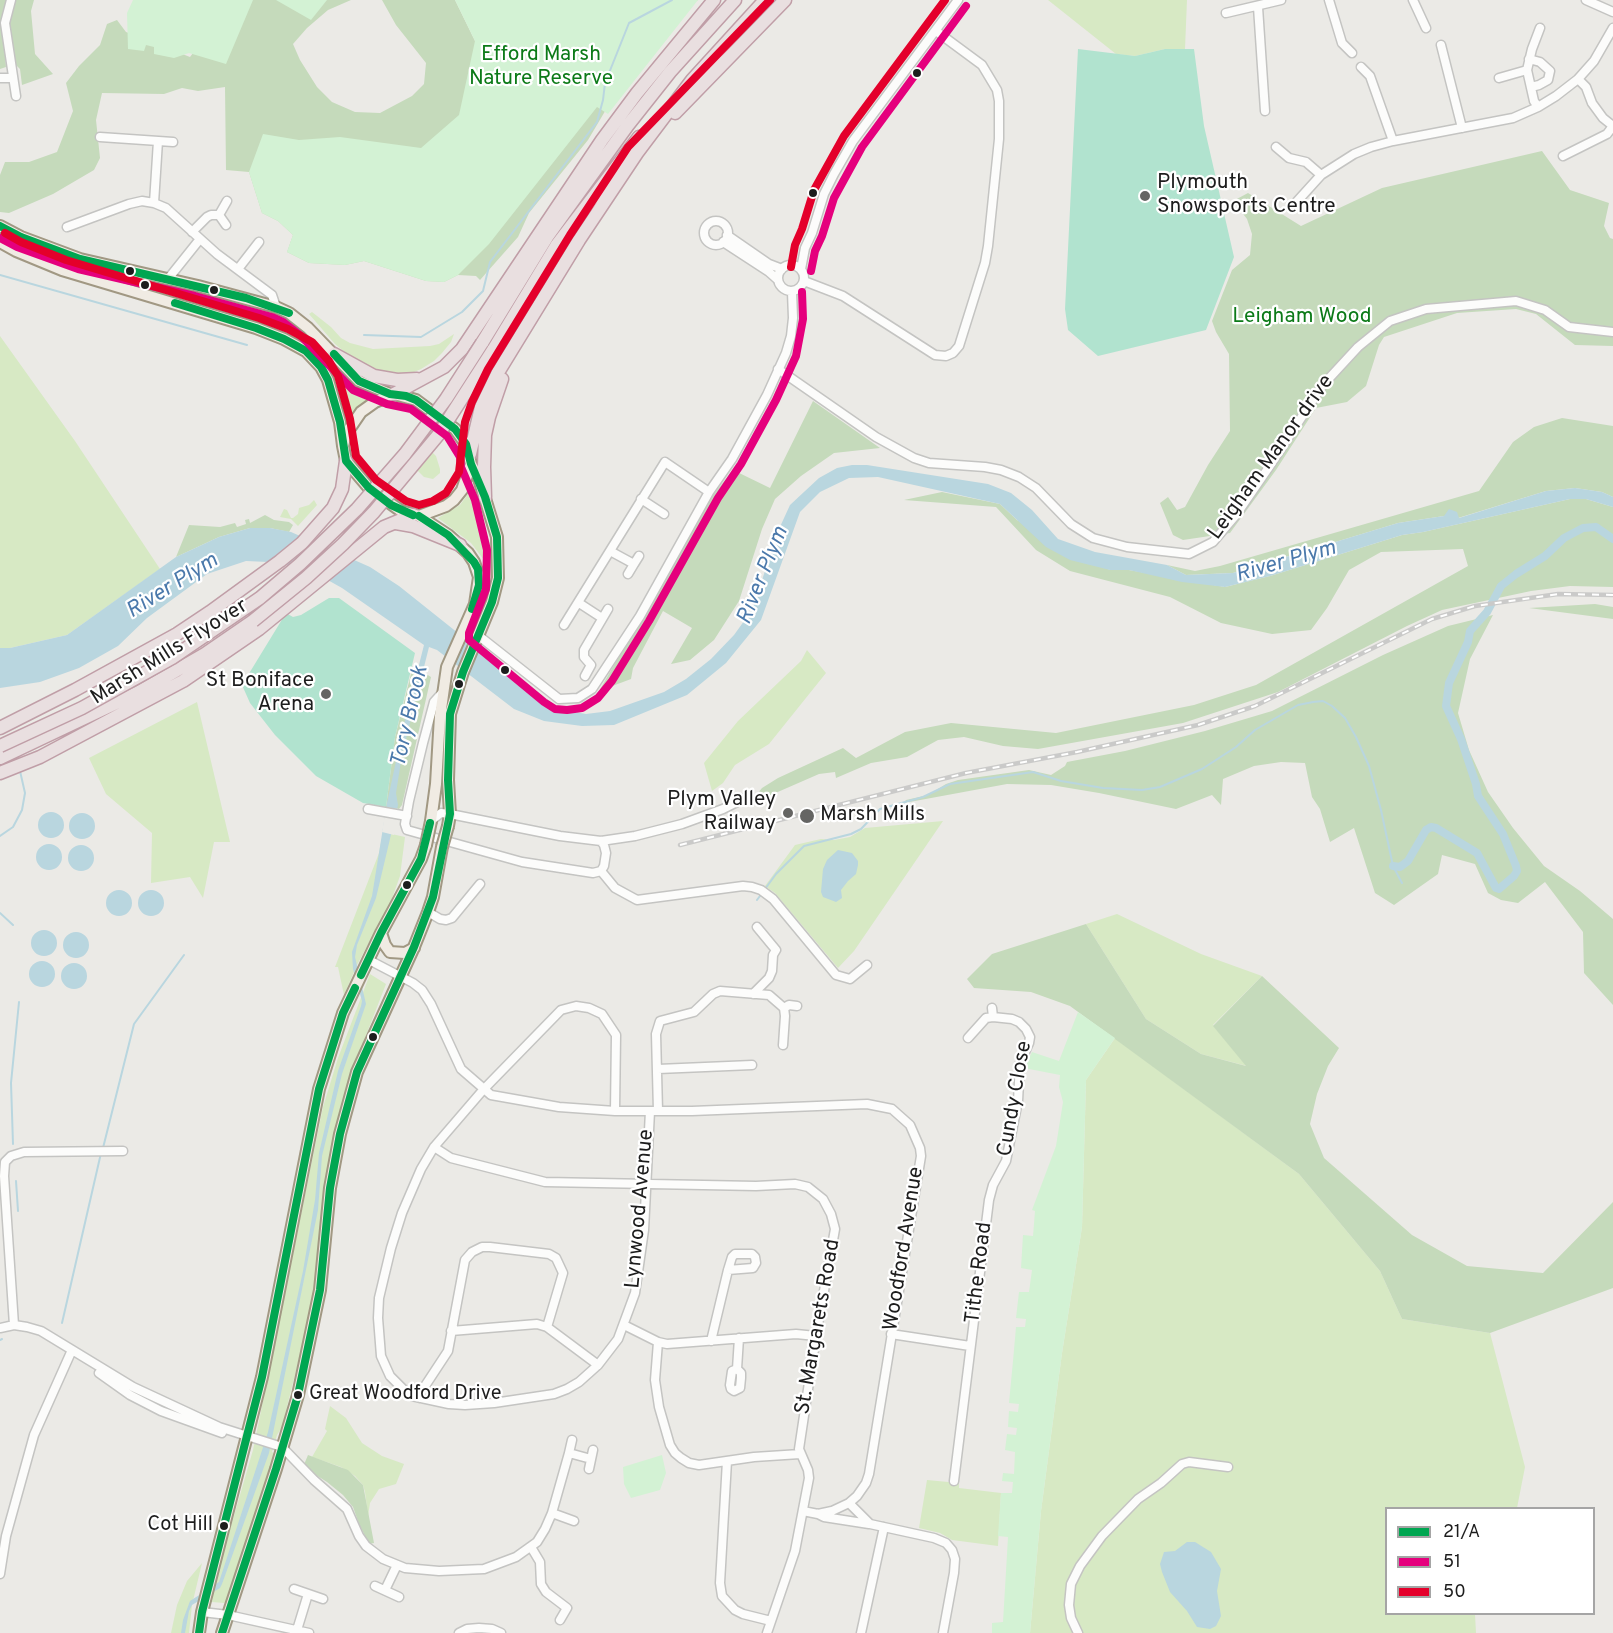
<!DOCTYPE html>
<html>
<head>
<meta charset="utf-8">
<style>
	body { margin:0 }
	#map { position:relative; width:1613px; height:1633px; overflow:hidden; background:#ebeae6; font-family:Overpass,sans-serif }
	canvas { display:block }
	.legend { position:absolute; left:1385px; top:1507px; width:210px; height:108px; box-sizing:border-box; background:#fff; border:2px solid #a5a5a5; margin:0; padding:8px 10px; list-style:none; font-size:18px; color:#1d1d1d }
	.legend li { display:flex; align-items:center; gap:12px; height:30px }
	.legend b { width:30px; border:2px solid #a5a5a5 }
</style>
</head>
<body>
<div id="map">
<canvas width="1613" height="1633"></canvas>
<ul class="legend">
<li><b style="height:8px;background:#00a651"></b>21/A</li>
<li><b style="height:8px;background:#e5007d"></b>51</li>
<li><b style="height:8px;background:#e4002b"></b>50</li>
</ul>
</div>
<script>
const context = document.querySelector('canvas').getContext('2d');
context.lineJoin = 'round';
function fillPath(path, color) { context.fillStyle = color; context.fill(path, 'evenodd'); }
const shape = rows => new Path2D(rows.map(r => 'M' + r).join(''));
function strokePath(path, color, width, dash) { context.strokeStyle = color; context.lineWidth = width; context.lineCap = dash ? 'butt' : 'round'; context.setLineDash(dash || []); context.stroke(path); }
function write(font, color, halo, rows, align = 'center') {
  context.font = font + ' Overpass,sans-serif'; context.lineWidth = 4.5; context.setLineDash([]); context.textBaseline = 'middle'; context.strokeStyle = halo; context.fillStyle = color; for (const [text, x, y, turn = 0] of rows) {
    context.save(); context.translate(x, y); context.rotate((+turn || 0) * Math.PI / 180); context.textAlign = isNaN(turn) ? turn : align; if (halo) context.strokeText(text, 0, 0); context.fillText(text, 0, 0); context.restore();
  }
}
fillPath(shape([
	[1048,0,1187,0,1185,49,1165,49,1135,56,1116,54],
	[134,277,238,301,271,312,287,321,305,336,350,384,376,395,356,410,348,423,341,392,334,375,323,358,307,343,273,327,138,285,133,281],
	[312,312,331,327,341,338,350,343,373,349,430,346,439,344,454,334,451,342,442,353,434,361,421,369,412,373,401,375,379,372,354,360,335,344,309,314],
	[0,336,75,441,160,569,67,635,10,648,0,648],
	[432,452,436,456,440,469,440,473,433,479,424,477,417,470],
	[472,485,475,487,491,549,491,579,482,614,476,612,487,585,487,571,484,560,471,543,438,518,460,505,468,494],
	[314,500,317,505,298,526,291,519,280,517,284,509,287,510,291,518,293,518,298,514,299,508,309,505],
	[807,650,826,673,769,744,735,765,723,783,712,791,704,763,738,721,801,661],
	[197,702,230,842,214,842,203,898,190,877,151,883,152,833,106,794,89,758],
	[943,821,854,951,838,968,775,893,765,886,795,845,821,839,834,840,850,837,865,828],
	[383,832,405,837,400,876,391,901,357,965,344,995,338,967,335,967,379,853],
	[1117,914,1201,954,1262,976,1213,1025,1247,1066,1201,1054,1146,1019,1086,924],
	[370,974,386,984,354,1066,330,1155,318,1272,313,1302,282,1427,277,1435,272,1452,275,1454,227,1601,224,1603,212,1602,214,1585,253,1450,323,1107,338,1058],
	[1115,1038,1299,1174,1380,1271,1402,1319,1490,1333,1525,1467,1517,1508,1386,1508,1386,1614,1475,1614,1476,1633,1030,1633,1041,1511,1062,1353,1082,1227,1086,1080],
	[330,1406,346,1418,362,1443,382,1456,404,1464,396,1484,379,1489,370,1503,368,1516,365,1492,363,1485,355,1476,341,1467,312,1457,327,1431,325,1429],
	[927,1480,959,1483,959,1488,1001,1493,998,1546,952,1540,940,1533,919,1528],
	[202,1563,192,1605,189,1633,171,1633,177,1605,187,1581]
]), '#d7e9c4');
fillPath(shape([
	[0,0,8,0,3,28,6,67,0,69],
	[16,0,34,0,31,11,35,54,53,74,22,85,20,69,15,64,9,23],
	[198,0,351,0,328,10,307,28,293,44,300,60,317,87,332,102,355,112,380,113,412,96,424,84,426,63,396,25,382,0,455,0,475,41,607,0,698,0,679,13,617,91,588,140,529,213,518,237,480,280,476,276,458,275,444,282,426,281,364,261,345,265,309,263,287,252,293,235,278,221,262,213,249,172,226,170,225,87,198,91,182,88,164,94,102,93,96,120,100,158,94,170,53,194,9,213,0,212,0,175,5,162,29,162,57,152,73,111,66,83,79,66,100,45,107,24,117,20,126,32,190,57,206,36],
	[1542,151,1570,190,1609,203,1604,226,1610,238,1613,239,1613,346,1575,345,1536,314,1516,309,1457,313,1384,337,1379,345,1366,386,1347,402,1316,408,1276,470,1230,533,1183,540,1173,535,1160,503,1168,497,1177,510,1185,507,1208,465,1230,431,1229,354,1216,332,1212,321,1232,270,1250,255,1252,234,1247,219,1233,201,1248,193,1301,226,1382,188],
	[813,401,880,448,834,453,801,476,775,499,762,529,739,601,714,640,690,660,671,664,692,628,663,611,633,668,631,679,599,691,713,495,733,470,770,488],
	[1562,418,1613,426,1613,497,1602,492,1575,488,1546,491,1458,518,1444,516,1398,523,1233,573,1186,575,1167,565,1195,571,1220,566,1479,491,1513,442,1534,427],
	[942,492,1000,504,1017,520,1110,570,1129,570,1225,587,1270,576,1402,535,1423,532,1570,499,1586,499,1613,507,1613,587,1570,586,1531,591,1442,610,1407,626,1278,692,1183,723,1038,749,1003,746,964,737,938,740,907,757,871,763,836,778,835,772,819,774,748,805,762,788,778,778,843,748,856,758,905,732,951,723,1056,733,1194,705,1256,685,1468,566,1463,549,1381,552,1349,570,1327,608,1311,630,1272,634,1221,623,1170,597,1070,571,1036,550,996,507,904,500],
	[265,515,274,520,289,522,293,525,289,532,270,528,250,528,219,537,176,557,189,525,220,527,235,523,237,527,246,524,245,520,249,519,250,523],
	[1595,604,1613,607,1613,619,1529,608],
	[1493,615,1470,659,1458,713,1469,750,1488,792,1513,828,1544,866,1580,891,1613,919,1613,1005,1584,973,1583,932,1545,882,1518,903,1501,900,1488,893,1475,864,1442,855,1438,874,1394,905,1375,893,1354,828,1330,842,1320,809,1312,797,1305,763,1281,762,1254,766,1223,779,1221,805,1212,795,1176,809,1099,793,1051,785,1007,784,904,803,906,800,928,795,946,784,958,780,1029,770,1051,775,1065,766,1067,762,1125,751,1205,731,1272,711,1383,655,1448,626],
	[413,666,431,677,402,805,399,809,386,807,395,737],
	[1086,924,1146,1019,1201,1054,1246,1066,1213,1026,1262,976,1339,1048,1328,1066,1317,1094,1310,1124,1324,1158,1412,1235,1467,1266,1543,1273,1613,1202,1613,1288,1490,1333,1402,1319,1380,1271,1299,1174,1070,1006,1031,992,974,988,967,979,992,954],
	[308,1455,348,1470,363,1485,374,1543,369,1544,359,1524,353,1507,343,1495,327,1482,303,1467]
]), '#c5dabb');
fillPath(shape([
	[133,0,253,0,226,64,189,53,174,58,154,54,154,47,146,45,144,51,128,49,127,13],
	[276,0,327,0,311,20],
	[455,0,698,0,608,114,597,107,489,244,458,275,444,282,426,281,364,261,345,265,309,263,287,252,293,235,278,221,262,213,249,172,263,134,299,140,340,137,421,148,459,115,475,41],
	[1078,1012,1115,1038,1086,1080,1082,1227,1062,1353,1041,1511,1030,1633,992,1633,992,1623,1003,1622,1008,1537,998,1536,1001,1493,1012,1493,1013,1482,1002,1481,1003,1473,1014,1474,1015,1452,1005,1450,1007,1434,1016,1435,1017,1428,1008,1427,1009,1411,1018,1412,1019,1404,1009,1403,1013,1361,1016,1327,1025,1327,1026,1319,1016,1318,1019,1292,1029,1292,1032,1270,1021,1268,1023,1235,1033,1236,1035,1211,1032,1210,1056,1146,1063,1102,1059,1087,1060,1075,1024,1068,1032,1052,1059,1061],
	[662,1455,666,1473,660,1490,631,1498,624,1484,623,1467]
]), '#d3f2d4');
fillPath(shape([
	[1078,49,1135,56,1165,49,1194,49,1204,126,1234,257,1206,330,1098,356,1068,330,1065,309],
	[329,598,339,598,415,653,395,737,386,807,363,803,316,776,275,735,250,703,242,685,286,613,293,617,301,615]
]), '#b1e3cf');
fillPath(shape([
	[852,465,867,465,988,484,1011,493,1032,510,1058,539,1095,552,1167,565,1186,575,1233,573,1398,523,1444,516,1449,509,1457,512,1459,518,1546,491,1575,488,1602,492,1613,497,1613,507,1586,499,1570,499,1423,532,1402,535,1270,576,1225,587,1182,582,1129,570,1110,570,1070,560,1046,547,1000,504,878,477,849,478,820,492,800,512,761,620,726,663,687,695,614,725,582,726,544,721,514,709,437,650,429,647,402,755,396,793,398,805,376,898,357,945,355,957,366,1004,342,1074,322,1156,318,1210,269,1453,222,1584,220,1588,192,1605,189,1611,185,1633,181,1633,183,1620,190,1601,219,1582,268,1432,303,1271,315,1200,319,1153,338,1071,361,1006,362,1001,353,969,352,952,372,896,387,803,404,724,424,645,342,588,308,569,268,562,246,561,207,574,147,618,118,646,79,668,40,682,0,688,0,648,10,648,67,635,176,557,219,537,250,528,270,528,291,532,370,567,399,586,547,704,563,710,586,714,610,711,664,692,686,679,711,659,734,635,752,610,779,529,790,505,819,478,837,468],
	'38 825a13 13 0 1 1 26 0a13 13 0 1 1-26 0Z',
	'69 826a13 13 0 1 1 26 0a13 13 0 1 1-26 0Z',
	'36 857a13 13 0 1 1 26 0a13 13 0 1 1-26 0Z',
	'68 858a13 13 0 1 1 26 0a13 13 0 1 1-26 0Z',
	[838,850,852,853,858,861,858,865,856,874,848,881,841,890,842,898,836,902,823,897,821,892,823,869,827,860],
	'106 903a13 13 0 1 1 26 0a13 13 0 1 1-26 0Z',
	'138 903a13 13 0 1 1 26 0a13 13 0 1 1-26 0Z',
	'31 943a13 13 0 1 1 26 0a13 13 0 1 1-26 0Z',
	'63 945a13 13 0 1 1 26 0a13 13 0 1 1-26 0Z',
	'29 974a13 13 0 1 1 26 0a13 13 0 1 1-26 0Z',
	'61 976a13 13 0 1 1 26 0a13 13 0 1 1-26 0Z',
	[1187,1542,1195,1542,1211,1552,1221,1569,1217,1591,1221,1616,1216,1626,1210,1629,1197,1627,1187,1611,1170,1592,1162,1572,1160,1564,1164,1552,1175,1551]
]), '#b9d6df');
fillPath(shape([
	[386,807,399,809,394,835,382,832]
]), '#ebeae6');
strokePath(shape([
	[0,275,247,345],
	[364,335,421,337,462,312,483,291,490,262,597,122,603,100,605,83,629,23,672,0],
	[0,836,13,827,22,810,25,793,20,771],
	[757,900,776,874,804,846,851,834,861,829,880,809,923,797,950,784,1033,772,1061,781,1103,788,1142,790,1160,787,1202,769,1236,747,1255,730,1298,705,1313,702,1323,701,1332,706,1345,718,1356,737,1369,766,1381,810,1393,866,1402,883],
	[0,913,13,925],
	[13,1144,11,1083,19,1002],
	[103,1148,134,1024,184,955],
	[16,1181,18,1211],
	[62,1323,101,1153],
	[0,1340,2,1339]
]), '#b9d6df', 2);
strokePath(shape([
	[1393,866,1400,867,1408,861,1426,830,1431,827,1436,828,1477,853,1496,888,1499,889,1514,876,1517,871,1516,866,1503,834,1478,796,1476,784,1461,739,1446,706,1449,683,1468,642,1470,631,1487,612,1501,586,1516,574,1545,556,1564,538,1583,528,1596,527,1613,539]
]), '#b9d6df', 8);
const minor = shape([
	[11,0,5,23,16,96],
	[1329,0,1342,43,1352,53],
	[1413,0,1426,28],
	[1586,0,1613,12],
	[1258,7,1265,111],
	[1226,13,1281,0],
	[1441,45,1462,128],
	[1529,59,1540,62,1550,71,1548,80,1539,85,1531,87],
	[1361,67,1370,76,1393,141],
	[0,78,13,78],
	[1499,78,1527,70],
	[1578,79,1586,87,1592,103,1603,118,1613,126],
	[1538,107,1534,101,1527,70,1532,49,1540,28],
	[100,137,173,142],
	[1276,147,1289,158,1306,162,1321,175],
	[1563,156,1607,134,1613,126],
	[154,203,158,141],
	[1292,207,1321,175,1354,154,1371,147,1393,141,1513,118,1538,107,1556,96,1578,79,1594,61,1613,28],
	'704 233a12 12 0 1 1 24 0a12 12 0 1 1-24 0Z',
	[226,225,219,215,227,201],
	[67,227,129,204,142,201,154,203,166,208,217,254,272,295,276,307],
	[192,232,207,217,211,215,219,215],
	[727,235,769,264,782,269],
	[723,242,769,272,778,280],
	'778 278a13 13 0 1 1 26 0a13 13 0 1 1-26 0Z',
	[238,269,259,242],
	[801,269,805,248,812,233,824,194,834,174,853,141,958,0],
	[168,279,200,239],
	[804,281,843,296,935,355,946,356,953,353,959,346,985,263,988,246,999,139,999,101,997,90,982,65,936,31],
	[778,369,876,437,914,458,929,463,985,467,1001,470,1019,477,1036,488,1071,524,1093,538,1127,547,1189,554,1213,542,1236,515,1269,467,1322,386,1358,347,1390,321,1426,309,1516,301,1545,310,1569,327,1613,332],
	[641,499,664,514],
	[610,551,634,564,628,574],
	[634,564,639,556],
	[579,603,602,618],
	[564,625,665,462,709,492],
	[479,636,559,699,578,698,592,689,640,616,709,492,732,459,767,395,786,353,791,336,793,318,792,292],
	[585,676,591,665,584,657,584,650,608,609],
	[443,692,434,702,423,743,409,801,405,824,407,830,522,862,593,873,601,871],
	[368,809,407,816],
	[431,821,441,813,450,814,560,836,601,841,635,836,682,824,723,809,747,797],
	[601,841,604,845,606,853,604,866,601,871],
	[601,871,615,888,637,900,743,886,752,887,761,890,773,899,836,975,850,979,867,965],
	[428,912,440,919,446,920,452,918,480,884],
	[369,960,413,983,422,990,431,1004,461,1069,491,1095,559,1107,615,1111,692,1111,867,1104,892,1109,910,1125,920,1148,921,1156,869,1474,866,1483,857,1496,849,1503,832,1511,818,1514,803,1511],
	[753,994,769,978,772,971,773,955,776,950,757,927],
	[784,1008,789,1005,797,1006],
	[992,1008,993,1017],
	[658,1069,752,1065],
	[615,1111,616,1035,602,1014,589,1008,576,1006,561,1010,483,1090,434,1147,421,1169,402,1213,391,1248,379,1298,378,1318,381,1356,390,1376,406,1392,412,1396,449,1404,465,1405,494,1403,554,1394,567,1389,579,1382,598,1365,618,1339,635,1293,644,1230,650,1111],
	[658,1111,656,1034,660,1021,694,1012,713,994,720,991,769,995,784,1008,785,1016,783,1045],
	[434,1147,451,1158,545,1182,756,1186,795,1184,808,1187,823,1199,831,1214,835,1229,816,1336,799,1449,808,1470,809,1478,795,1551,767,1633],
	[14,1325,4,1176,5,1162,11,1156,24,1152,123,1151],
	[624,1325,658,1342,667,1344,796,1334,816,1336],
	[0,1328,14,1325,27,1327,41,1331,133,1387,219,1427,282,1447,314,1480,347,1509,359,1536,366,1546,383,1559,405,1568,439,1571,484,1569,516,1557,537,1542,545,1529,552,1513,569,1453,591,1459],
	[451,1331,537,1324,547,1327,598,1365],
	[891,1334,970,1346],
	[711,1341,722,1295,728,1270,732,1257,735,1254,752,1254,755,1257,756,1263,753,1268,728,1270],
	[658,1342,655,1380,659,1407,670,1445,675,1453,681,1458,689,1463,699,1465,754,1457,800,1454],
	[737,1369,732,1371,730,1385,731,1389,734,1391,740,1388,741,1378,741,1373,737,1369,739,1338],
	[99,1373,130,1395,161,1411,222,1433],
	[420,1398,423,1389,448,1351,465,1260,472,1252,482,1247,490,1247,549,1254,556,1258,563,1273,547,1327],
	[569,1453,572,1440],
	[727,1461,720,1583,722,1596,735,1610,743,1614,771,1621],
	[589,1469,593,1450],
	[954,1481,989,1200,993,1185,1006,1161,1018,1101,1020,1063,1029,1043,1030,1037,1026,1029,1019,1022,1012,1019,993,1017,986,1018,968,1038],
	[849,1503,870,1524,934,1538,946,1543,952,1550,955,1559,954,1573,943,1633],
	[552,1513,574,1521],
	[818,1514,824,1517,869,1524],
	[531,1547,540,1562,541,1584,546,1592,567,1608,560,1620],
	[0,1574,6,1536,34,1435,72,1350],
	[375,1586,399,1597],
	[294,1589,323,1599],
	[385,1590,397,1565],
	[202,1612,228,1615,309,1633],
	[297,1630,308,1594],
	[459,1633,467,1629,479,1628,492,1629,501,1633],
	[861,1633,884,1527],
	[1078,1633,1071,1618,1069,1605,1071,1584,1080,1566,1102,1536,1138,1499,1161,1483,1182,1464,1189,1462,1228,1467]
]);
const major = shape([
	[0,226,21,237,80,259,198,286,276,307,289,313,308,328,359,381,390,394],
	[0,242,16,251,62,270,256,328,284,339,306,351,321,367,328,380,340,422,343,446,346,461,369,488,401,511,419,516,446,506,454,500,462,490,471,464,466,444,455,429,416,400,394,394,375,402,361,412,346,434,343,446],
	[419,516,448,535,468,553,474,562,479,577,475,604,447,667,440,716,436,784,431,821],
	[448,826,450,814,448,780,450,714,463,672,492,602,498,578,497,537,479,479,471,464],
	[381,933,385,945,390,952,405,953,414,948],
	[199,1633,202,1612,262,1377,319,1089,343,1013,381,933,421,859,426,845],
	[222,1633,276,1469,298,1395,320,1290,330,1188,340,1134,357,1072,414,947,428,912,433,897,442,847]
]);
const highway = shape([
	[675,113,785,0],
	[482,343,547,237,628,125,670,72,735,0],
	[493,350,556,246,639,137],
	[334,354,374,376,397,380,417,379],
	[394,394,444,367,462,349,602,140,637,93,714,0],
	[470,454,481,407,497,374,579,240,637,153,692,80,765,0],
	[485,497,484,467,485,435,489,417,502,379],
	[396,523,413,526,460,545],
	[0,728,75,690,177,634,210,612,280,561,302,543,333,508,342,489,346,461],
	[0,758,139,692,205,654,253,621],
	[0,773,40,757,183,681,259,629,384,527,413,515]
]);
strokePath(minor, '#c4c4c2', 11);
strokePath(major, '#a19883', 14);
strokePath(highway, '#c09ea7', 15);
strokePath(minor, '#fcfcfb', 8);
strokePath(major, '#f0ebe3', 10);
strokePath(highway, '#e9dfe0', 12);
const rail = shape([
	[680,845,966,773,1077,752,1198,725,1255,706,1432,619,1475,606,1558,594,1613,595]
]);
strokePath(rail, '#cacac9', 4.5);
strokePath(rail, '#fff', 2, [7]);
const majorBridge = shape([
	[426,845,431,821],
	[442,847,448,826]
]);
const highwayBridge = shape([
	[253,621,306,578,343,544,374,512,439,434,493,350],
	[0,746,82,708,172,658,260,598,300,564,357,509,405,454,446,399,482,343]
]);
strokePath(majorBridge, '#a19883', 14, []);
strokePath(highwayBridge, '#c09ea7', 15, []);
strokePath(majorBridge, '#f0ebe3', 10);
strokePath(highwayBridge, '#e9dfe0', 12);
strokePath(shape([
	[0,226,21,237,80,259,246,298,289,313],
	[175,303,256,328,284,339,306,351,321,367,328,380,340,422,346,461,369,488,391,505,413,515],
	[419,516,448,535,474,562,478,569,479,585,472,609],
	[361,975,381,933,421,859,430,823],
	[199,1633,202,1612,262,1377,319,1089,343,1013,355,988],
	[222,1633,276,1469,298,1395,320,1290,330,1188,340,1134,357,1072,414,947,433,897,450,814,448,780,450,714,463,672,492,602,498,578,497,537,485,497,471,464,466,444,455,429,416,400,406,396,390,394,359,381,334,354]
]), '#00a651', 8);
strokePath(shape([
	[0,238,17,247,78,269,195,296,272,317,283,322,301,336,353,390,387,404,411,409,447,436,460,457,461,467,475,500,487,550,486,589,469,633,469,640,544,702,555,709,567,710,582,708,598,698,612,681,649,621,718,498,741,464,776,400,796,356,803,319,802,292],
	[811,271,815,251,822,236,834,198,862,147,966,6]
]), '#e5007d', 8);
strokePath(shape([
	[5,233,21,242,66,260,259,318,288,329,312,342,329,361,338,376,350,419,356,456,376,480,406,501,419,505,433,501,446,493,459,472,465,422,472,402,488,369,570,235,628,147,770,0],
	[791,267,795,245,802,229,814,190,844,136,945,0]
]), '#e4002b', 8);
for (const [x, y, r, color] of [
	[917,73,5,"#1d1d1d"],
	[813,193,5,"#1d1d1d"],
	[1145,196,6,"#656563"],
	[130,271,5,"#1d1d1d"],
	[145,285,5,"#1d1d1d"],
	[214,290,5,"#1d1d1d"],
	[505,670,5,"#1d1d1d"],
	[459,684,5,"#1d1d1d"],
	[326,694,6,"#656563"],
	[788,813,6,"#656563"],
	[807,816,8,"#656563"],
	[407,885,5,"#1d1d1d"],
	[373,1037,5,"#1d1d1d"],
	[298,1395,5,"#1d1d1d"],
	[224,1526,5,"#1d1d1d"]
]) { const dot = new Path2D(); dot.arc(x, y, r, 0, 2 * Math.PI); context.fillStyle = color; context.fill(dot); strokePath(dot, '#fff', 2); }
write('20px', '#1d1d1d', '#fff', [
	["Great Woodford Drive",309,1395],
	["Cot Hill",213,1526,"right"]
], 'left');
write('21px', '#0c7a18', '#fff', [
	["Efford Marsh",541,56],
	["Nature Reserve",541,80],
	["Leigham Wood",1302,318]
]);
write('21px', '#1d1d1d', '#fff', [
	["Plymouth",1157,184],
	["Snowsports Centre",1157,208],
	["St Boniface",314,682,"right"],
	["Arena",314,706,"right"],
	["Plym Valley",776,801,"right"],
	["Railway",776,825,"right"],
	["Marsh Mills",820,816]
], 'left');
write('21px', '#1d1d1d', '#fff', [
	["Leigham Manor drive",1272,458,-54],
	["Marsh Mills Flyover",170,653,-32],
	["Cundy Close",1016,1099,-80],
	["Lynwood Avenue",641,1209,-85],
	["Woodford Avenue",905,1249,-81],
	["Tithe Road",980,1273,-83],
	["St. Margarets Road",819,1327,-80]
]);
write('italic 22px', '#4b79ab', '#fff', [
	["River Plym",1286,563,-16],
	["River Plym",764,576,-68],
	["River Plym",173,587,-32],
	["Tory Brook",411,717,-77]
]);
</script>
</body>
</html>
